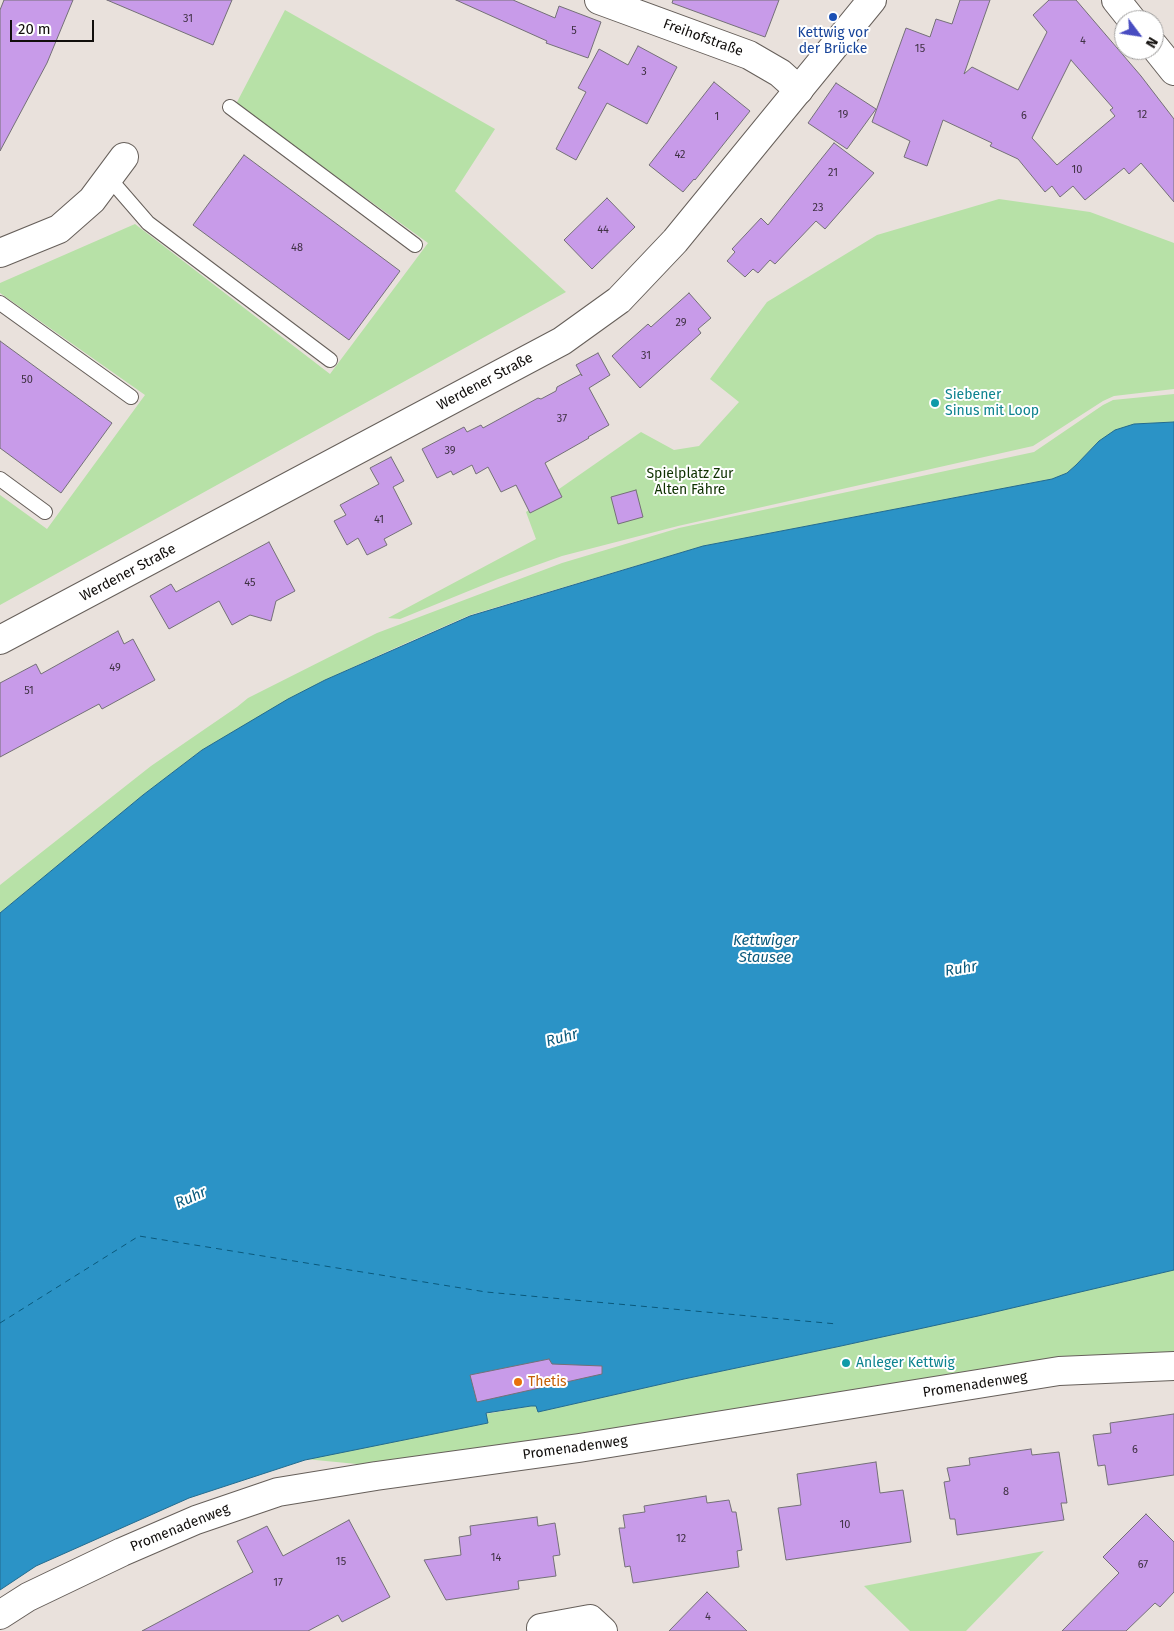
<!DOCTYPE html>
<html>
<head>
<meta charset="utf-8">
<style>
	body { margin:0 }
	#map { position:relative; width:1174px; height:1631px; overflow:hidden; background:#e9e1dc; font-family:"Fira Sans",sans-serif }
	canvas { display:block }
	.north { position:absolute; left:1114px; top:10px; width:50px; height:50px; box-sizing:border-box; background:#fff; border:1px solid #a09f9e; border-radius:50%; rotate:121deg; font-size:14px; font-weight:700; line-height:20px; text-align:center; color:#110e0c }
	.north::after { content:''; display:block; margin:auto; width:18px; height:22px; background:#484cc1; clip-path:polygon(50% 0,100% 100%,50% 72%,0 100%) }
	.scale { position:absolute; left:10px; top:20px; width:84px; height:22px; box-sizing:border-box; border:2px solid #110e0c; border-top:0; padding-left:6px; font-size:15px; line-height:18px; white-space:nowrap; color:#110e0c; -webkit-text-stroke:4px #fff; paint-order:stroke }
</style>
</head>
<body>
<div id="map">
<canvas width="1174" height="1631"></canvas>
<div class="north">N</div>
<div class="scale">20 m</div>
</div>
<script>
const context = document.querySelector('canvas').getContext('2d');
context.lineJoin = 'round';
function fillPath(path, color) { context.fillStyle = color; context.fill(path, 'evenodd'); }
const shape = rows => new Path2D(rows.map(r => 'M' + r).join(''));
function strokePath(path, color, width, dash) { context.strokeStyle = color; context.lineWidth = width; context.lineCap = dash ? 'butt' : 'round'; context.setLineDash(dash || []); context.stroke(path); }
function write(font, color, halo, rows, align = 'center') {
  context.font = font + ' "Fira Sans",sans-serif'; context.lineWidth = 4; context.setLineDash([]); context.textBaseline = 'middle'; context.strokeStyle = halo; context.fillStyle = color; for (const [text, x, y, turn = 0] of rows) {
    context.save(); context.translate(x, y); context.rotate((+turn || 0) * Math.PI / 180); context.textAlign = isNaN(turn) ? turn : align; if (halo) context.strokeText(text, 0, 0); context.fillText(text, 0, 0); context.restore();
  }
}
fillPath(shape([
	[285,10,495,129,455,191,566,292,0,605,0,495,47,529,145,395,0,293,0,283,135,224,330,374,428,243,236,104],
	[999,199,1090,212,1174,243,1174,389,1114,396,1103,401,1033,446,678,526,562,556,498,579,400,619,388,618,536,539,526,512,641,432,674,450,699,446,739,402,710,379,767,302,877,235],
	[1174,394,1174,422,1134,424,1099,441,1076,465,1067,473,1052,479,703,546,470,615,395,648,325,680,202,750,143,795,0,913,0,885,151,766,237,707,248,698,377,633,562,563,679,528,1034,452,1103,405,1113,400],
	[1174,1270,1174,1357,388,1467,305,1459,488,1423,486,1414,531,1406,536,1406,538,1412,684,1379,841,1346],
	[1044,1551,966,1631,910,1631,864,1586]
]), '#b7e1a7');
const water = shape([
	[1174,422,1174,1270,978,1316,841,1346,684,1379,538,1412,536,1406,531,1406,486,1413,488,1423,305,1460,189,1498,36,1566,0,1590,0,913,143,795,202,750,288,699,325,680,470,616,703,546,1052,479,1067,473,1076,465,1099,441,1115,430,1134,424,1174,422]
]);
fillPath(water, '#2b93c6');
strokePath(water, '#236b8e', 1);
strokePath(shape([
	[0,1323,139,1236,486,1292,837,1324]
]), '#0a597c', 1, [6, 5]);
const building = shape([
	[4,0,73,0,47,63,0,151,0,10,4,0],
	[107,0,232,0,213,45,107,0],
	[456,0,513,0,555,18,559,6,601,22,588,58,546,43,547,41,456,0],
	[673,0,779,0,765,37,672,3,673,0],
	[960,0,990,0,964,74,972,67,1018,90,1047,32,1033,15,1049,0,1076,0,1141,76,1174,119,1174,202,1141,163,1129,174,1124,168,1085,200,1073,186,1060,197,1052,186,1045,192,1018,159,990,146,992,143,943,120,927,166,904,157,910,141,872,122,906,28,930,37,936,19,952,24,960,0],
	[1071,60,1113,108,1110,110,1115,116,1057,165,1032,138,1071,60],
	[638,46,677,67,647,124,607,103,576,160,556,149,586,92,578,88,599,49,628,65,638,46],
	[714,82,750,111,695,180,694,179,683,192,649,165,714,82],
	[836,83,876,109,847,149,808,123,836,83],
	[834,143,874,173,825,229,816,221,775,264,770,260,758,273,753,269,745,277,727,261,735,252,732,249,761,218,768,225,834,143],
	[244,155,400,271,349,340,193,225,244,155],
	[607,198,635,227,592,269,564,240,607,198],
	[689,293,711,318,698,329,701,333,640,388,612,356,648,324,651,327,689,293],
	[0,341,112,423,61,493,0,448,0,341],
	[598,353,610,375,589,388,609,425,588,437,589,438,545,463,562,497,530,513,516,485,501,492,488,467,476,474,472,465,453,475,451,471,437,478,422,449,464,427,467,432,481,425,483,428,538,398,541,399,556,391,557,387,581,374,582,376,576,365,598,353],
	[391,457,404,481,393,487,412,524,384,539,387,545,367,555,358,538,347,545,334,521,346,515,340,505,379,484,370,468,391,457],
	[636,490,643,517,618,524,611,497,636,490],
	[269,542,295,591,276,601,271,621,250,615,232,625,219,601,169,629,150,596,171,584,176,592,269,542],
	[118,631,124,644,133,639,155,680,102,709,99,704,0,757,0,683,36,664,41,674,118,631],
	[549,1359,552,1364,602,1366,602,1374,477,1402,470,1375,549,1359],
	[1174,1414,1174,1475,1108,1485,1105,1465,1098,1466,1093,1435,1111,1433,1110,1423,1174,1414],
	[1031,1449,1032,1455,1059,1452,1067,1503,1061,1503,1064,1520,957,1535,955,1519,950,1519,944,1482,950,1481,947,1468,970,1465,969,1458,1031,1449],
	[876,1462,880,1493,903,1490,911,1542,786,1560,778,1508,801,1505,797,1474,876,1462],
	[706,1496,707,1503,729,1500,732,1512,736,1512,742,1550,737,1551,739,1567,633,1583,630,1566,625,1567,619,1528,625,1528,623,1515,645,1512,644,1506,706,1496],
	[1146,1514,1174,1542,1174,1592,1160,1607,1155,1603,1126,1631,1062,1631,1119,1573,1103,1557,1146,1514],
	[537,1517,538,1526,555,1523,560,1555,553,1556,556,1576,518,1581,519,1589,446,1600,424,1560,461,1555,459,1537,471,1535,470,1526,537,1517],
	[349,1520,390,1597,342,1622,338,1615,308,1631,142,1631,253,1572,237,1541,267,1526,283,1556,349,1520],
	[707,1592,747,1631,669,1631,707,1592]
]);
fillPath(building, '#c89be9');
strokePath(building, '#747077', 1);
const service = shape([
	[230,107,415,245],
	[109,178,148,223,330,360],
	[0,303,131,397],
	[0,479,45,512]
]);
const minor = shape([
	[599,0,749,55,780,73,799,90],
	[1116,0,1132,20],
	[1154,46,1174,71],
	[0,253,59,229,92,200,124,157],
	[0,1615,28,1597,122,1552,196,1520,278,1492,376,1476,579,1448,1059,1371,1174,1366],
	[541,1628,590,1619,603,1631]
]);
const secondary = shape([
	[0,640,562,341,619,300,675,241,872,0]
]);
strokePath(service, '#665f5a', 16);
strokePath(minor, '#665f5a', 30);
strokePath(secondary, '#665f5a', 30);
strokePath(service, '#fff', 14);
strokePath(minor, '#fff', 28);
strokePath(secondary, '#fff', 28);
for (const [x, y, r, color] of [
	[833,17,5,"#1a4fb4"],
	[935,403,5,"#0f9aa8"],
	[846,1363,5,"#0f9aa8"],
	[518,1382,5,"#e8710a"]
]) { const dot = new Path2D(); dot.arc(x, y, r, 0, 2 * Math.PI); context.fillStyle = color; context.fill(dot); strokePath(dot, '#fff', 2); }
write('11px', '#3f3143', null, [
	["31",188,19],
	["5",574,31],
	["4",1083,41],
	["15",920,49],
	["3",644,72],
	["19",843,115],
	["12",1142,115],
	["6",1024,116],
	["1",717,117],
	["42",680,155],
	["10",1077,170],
	["21",833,173],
	["23",818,208],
	["44",603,230],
	["48",297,248],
	["29",681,323],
	["31",646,356],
	["50",27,380],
	["37",562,419],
	["39",450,451],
	["41",379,520],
	["45",250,583],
	["49",115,668],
	["51",29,691],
	["6",1135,1450],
	["8",1006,1492],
	["10",845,1525],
	["12",681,1539],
	["14",496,1558],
	["15",341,1562],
	["67",1143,1565],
	["17",278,1583],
	["4",708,1617]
]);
write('14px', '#164399', '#fff', [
	["Kettwig vor",833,33],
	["der Brücke",833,49]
]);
write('14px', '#110e0c', '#fff', [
	["Freihofstraße",703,38,20],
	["Werdener Straße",485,382,-28],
	["Werdener Straße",128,573,-28],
	["Promenadenweg",975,1385,-9],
	["Promenadenweg",575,1448,-8],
	["Promenadenweg",180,1528,-22]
]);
write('14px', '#0d838f', '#fff', [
	["Siebener",945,395],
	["Sinus mit Loop",945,411],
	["Anleger Kettwig",856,1363]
], 'left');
write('14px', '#0f3200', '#fff', [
	["Spielplatz Zur",690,474],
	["Alten Fähre",690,490]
]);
write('14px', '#c56008', '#fff', [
	["Thetis",528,1382]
], 'left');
write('italic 15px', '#0a597c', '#fff', [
	["Kettwiger",765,941],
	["Stausee",765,958],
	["Ruhr",961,969,-9],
	["Ruhr",562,1038,-15],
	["Ruhr",191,1198,-24]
]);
</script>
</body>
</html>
